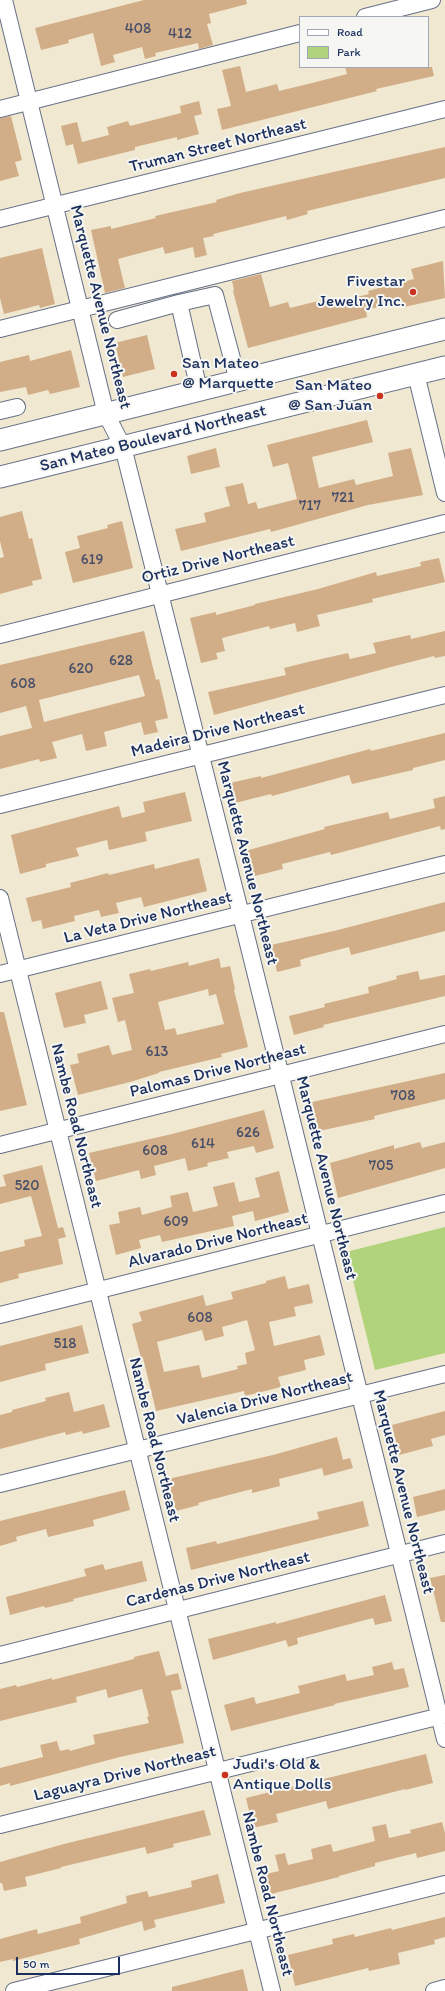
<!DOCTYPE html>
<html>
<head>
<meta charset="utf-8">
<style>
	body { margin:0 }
	#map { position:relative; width:445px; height:1991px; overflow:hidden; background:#f0e8d1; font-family:Itim,sans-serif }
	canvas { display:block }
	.legend { position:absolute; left:299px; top:16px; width:130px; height:52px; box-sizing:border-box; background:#f6f6f2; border:1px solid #9ea6b7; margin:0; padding:5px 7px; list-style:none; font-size:12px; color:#1b2f5e }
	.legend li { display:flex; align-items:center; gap:8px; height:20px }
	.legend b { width:20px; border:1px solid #9ea6b7 }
	.scale { position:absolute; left:16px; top:1957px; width:104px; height:18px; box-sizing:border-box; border:2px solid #1b2f5e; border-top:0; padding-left:5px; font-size:12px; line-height:14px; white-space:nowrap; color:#1b2f5e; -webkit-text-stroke:3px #f6f6f2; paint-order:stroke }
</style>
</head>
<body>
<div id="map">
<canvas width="445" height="1991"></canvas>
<ul class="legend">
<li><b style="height:5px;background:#fff"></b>Road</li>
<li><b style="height:11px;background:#b0d37b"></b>Park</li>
</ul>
<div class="scale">50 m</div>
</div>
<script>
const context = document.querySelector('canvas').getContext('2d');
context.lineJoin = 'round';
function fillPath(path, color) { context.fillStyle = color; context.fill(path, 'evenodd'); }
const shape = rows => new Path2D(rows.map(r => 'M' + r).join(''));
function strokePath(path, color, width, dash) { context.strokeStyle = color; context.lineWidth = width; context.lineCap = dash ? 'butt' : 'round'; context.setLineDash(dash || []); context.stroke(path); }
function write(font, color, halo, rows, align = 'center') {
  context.font = font + ' Itim,sans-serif'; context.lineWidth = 4; context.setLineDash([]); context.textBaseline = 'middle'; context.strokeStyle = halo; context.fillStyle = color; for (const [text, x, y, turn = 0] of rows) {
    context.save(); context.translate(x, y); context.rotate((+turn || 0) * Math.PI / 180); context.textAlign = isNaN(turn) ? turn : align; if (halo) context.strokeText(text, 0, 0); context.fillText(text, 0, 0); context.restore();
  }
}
fillPath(shape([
	[445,1227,445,1353,375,1370,346,1252]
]), '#b0d37b');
fillPath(shape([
	[144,0,246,0,247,4,209,14,211,23,207,24,213,45,199,49,198,43,155,53,156,56,145,59,142,47,113,55,115,62,101,66,93,33,68,40,69,43,41,50,35,28],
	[240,66,246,92,277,84,279,91,316,82,347,74,345,67,432,67,434,76,376,89,377,91,222,130,217,109,231,106,222,70],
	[199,101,202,114,194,116,199,134,177,140,177,137,135,147,135,150,78,164,73,144,66,146,61,126,77,122,82,142,109,135,107,127,128,121,130,126,181,113,180,106],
	[11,116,22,160,15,162,19,176,0,181,0,118],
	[445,147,445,178,332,205,307,211,308,214,287,220,286,216,213,234,214,236,203,238,207,255,195,258,193,247,165,254,163,247,118,259,125,288,105,293,91,230,111,226,111,229,156,218,155,216,217,202,216,200,240,193],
	[42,248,55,304,40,308,39,305,4,314,0,298,0,258],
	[443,261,445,298,404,307,403,301,366,310,367,317,248,348,233,291,234,290,232,281,261,274,270,307,288,302,290,308,330,298,331,303,369,294,368,291,414,279,411,269],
	[147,335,155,369,123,377,115,343],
	[71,350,80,387,50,394,48,390,28,395,26,387,0,392,0,362,29,355,30,361],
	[367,420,373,442,312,457,319,488,354,479,356,485,393,476,388,453,411,448,423,495,368,505,271,532,270,529,181,551,175,529,206,522,204,513,230,506,225,487,243,483,248,504,256,502,258,509,297,499,288,463,273,467,267,445],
	[216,448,220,467,191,474,187,456],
	[22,511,29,539,32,538,42,579,32,581,33,585,0,594,0,558,4,557,0,541,0,517],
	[122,521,133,568,73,583,65,552,80,548,77,536,108,528,107,525],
	[439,558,445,582,372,599,373,602,317,615,320,626,297,632,295,623,270,629,269,626,222,638,225,651,216,653,218,659,201,663,190,618,216,612,216,615,255,605,255,604,318,589,376,572,377,576,421,566,420,562],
	[144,631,156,680,159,679,168,718,155,721,158,732,144,735,141,722,104,732,107,746,86,751,82,734,52,742,57,758,40,762,39,759,0,769,0,736,32,728,26,706,0,713,0,665],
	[139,675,145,696,44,722,39,700],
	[445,631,445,656,435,658,434,656,391,667,214,715,208,692,286,675,284,668,308,662,348,653,350,659,376,653,373,643,410,635,411,639],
	[445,733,445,760,413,768,413,770,352,784,349,775,272,796,271,794,235,803,230,783,261,776,261,778,370,749,371,751],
	[185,792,192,821,145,832,147,841,109,850,107,840,76,848,79,856,46,864,46,867,20,874,11,835,119,806,122,818,145,812,143,802],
	[445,796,445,829,441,830,440,826,331,855,330,852,282,864,283,869,251,877,245,851,325,829,324,827,388,812,390,819,435,808,433,799],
	[199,858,207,891,144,907,141,897,116,903,119,913,101,917,99,910,74,916,75,921,43,929,41,920,32,922,26,898,71,887,70,883,108,873,109,875,154,864,155,869],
	[445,902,445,931,351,955,349,947,306,958,300,960,301,966,277,972,271,945,338,930],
	[219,958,221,968,230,966,235,989,234,990,248,1047,221,1054,222,1057,159,1072,159,1073,130,1082,78,1095,70,1065,79,1063,77,1054,109,1045,112,1055,132,1050,125,1020,118,1022,112,998,134,993,129,974,150,969,151,971,188,962,189,966],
	[208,989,209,996,216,994,224,1024,177,1035,175,1028,165,1030,158,1002],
	[418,971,420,980,445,975,445,996,323,1025,324,1027,294,1035,289,1016,325,1007,324,1004,369,993,368,987,397,979,396,976],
	[101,981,108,1009,84,1015,86,1023,64,1028,55,993],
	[0,1012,4,1012,27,1105,0,1111],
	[445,1073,445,1099,374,1116,375,1119,319,1131,312,1102],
	[264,1110,274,1148,256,1153,254,1146,227,1152,229,1158,207,1163,208,1166,188,1171,185,1158,154,1166,156,1175,141,1179,139,1170,96,1181,89,1153,172,1134],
	[420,1142,422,1148,445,1142,445,1168,338,1198,330,1163,394,1145,394,1149],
	[42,1165,58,1228,63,1227,66,1237,58,1239,63,1264,18,1274,19,1278,0,1283,0,1252,25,1246,24,1240,42,1236,31,1196,0,1204,0,1187,6,1186,3,1175],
	[279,1171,289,1212,255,1221,253,1211,232,1216,234,1226,162,1242,160,1235,139,1240,141,1248,116,1255,109,1225,120,1223,118,1212,140,1207,142,1215,172,1207,170,1196,188,1192,193,1212,218,1206,213,1187,234,1182,239,1202,260,1197,255,1178],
	[285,1276,288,1289,309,1284,313,1303,294,1307,296,1316,269,1322,274,1346,320,1335,325,1355,304,1360,306,1370,278,1377,281,1387,245,1396,244,1391,156,1411,143,1358,141,1358,132,1324,142,1321,139,1312,203,1295,206,1306,233,1299,231,1292,266,1283,266,1281],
	[247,1320,255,1350,245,1353,247,1364,237,1366,238,1369,202,1378,199,1365,164,1372,157,1342,202,1330,205,1341,224,1336,222,1327],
	[82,1325,89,1353,45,1364,46,1370,0,1382,0,1346],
	[69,1392,74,1412,104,1404,110,1427,83,1434,82,1431,66,1435,65,1432,0,1449,0,1415,12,1412,12,1410,46,1401,45,1398],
	[445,1411,445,1435,431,1439,433,1446,399,1455,392,1425],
	[337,1437,343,1460,350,1458,353,1468,324,1476,322,1468,279,1479,280,1486,252,1493,252,1489,198,1503,199,1505,176,1511,168,1479,273,1455],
	[445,1489,445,1510,417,1517,413,1497],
	[125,1490,130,1510,93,1520,94,1526,48,1537,46,1529,16,1537,17,1541,0,1546,0,1521],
	[363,1501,369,1526,191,1570,186,1548,216,1541,217,1544,319,1519,317,1512],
	[142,1561,147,1581,73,1599,74,1601,45,1608,44,1606,10,1615,6,1597,86,1576,84,1569,103,1564,105,1570],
	[445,1575,445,1622,441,1622,430,1578],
	[385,1595,392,1621,375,1625,373,1618,297,1638,298,1644,288,1647,286,1640,213,1660,208,1639,276,1622,276,1624],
	[159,1651,166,1676,178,1673,182,1689,171,1691,184,1743,120,1757,10,1786,10,1783,0,1786,0,1768,43,1757,40,1745,57,1741,60,1751,69,1749,70,1751,95,1744,93,1735,149,1723,147,1717,149,1716,142,1689,108,1698,106,1689,76,1697,77,1702,0,1721,0,1689,16,1685,17,1687,52,1678,52,1680,134,1659,134,1657],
	[392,1662,394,1670,404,1668,409,1687,334,1704,335,1705,231,1731,224,1705,254,1697,256,1704,300,1693,298,1686,345,1674,347,1681,374,1675,372,1667],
	[426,1754,433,1783,405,1790,405,1789,328,1809,326,1801,276,1814,278,1822,253,1828,246,1798],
	[204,1810,211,1835,173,1844,174,1847,147,1854,145,1847,61,1867,61,1868,25,1877,27,1886,4,1891,2,1883,0,1883,0,1862,64,1844],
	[442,1822,445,1833,445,1851,417,1858,416,1853,375,1863,375,1866,339,1876,339,1877,271,1894,266,1874,279,1871,275,1855,285,1853,288,1865,313,1859,311,1849,331,1844,333,1852,375,1841,372,1827,386,1824,389,1838,411,1833,410,1830],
	[218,1874,225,1903,154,1920,156,1927,144,1931,142,1921,79,1939,80,1944,13,1961,13,1959,0,1962,0,1939,37,1929,38,1934,81,1923,80,1917,127,1903,126,1896,147,1891,149,1897,192,1887,191,1881],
	[445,1917,445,1937,434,1940,435,1944,398,1953,400,1964,369,1971,368,1968,295,1986,288,1955,333,1944,332,1939,354,1934,355,1937,391,1928,392,1930],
	[243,1969,248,1991,172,1991,172,1987]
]), '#d1ae87');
const minor = shape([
	[4,0,106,414,123,447,241,915,445,1739],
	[365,17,432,0],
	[0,109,300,33],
	[0,219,445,109],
	[117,320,179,303],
	[0,329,445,218],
	[416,374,445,493],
	[199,390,179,303,215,295,238,381],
	[0,411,17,407],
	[0,635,445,523],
	[0,805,445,695],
	[0,898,272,1991],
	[0,974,445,864],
	[0,1145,445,1034],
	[0,1315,445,1203],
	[0,1484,445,1374],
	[0,1655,445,1543],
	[0,1825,445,1715],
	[14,1991,445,1884],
	[434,1991,445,1988]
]);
const major = shape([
	[0,440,445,329],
	[0,477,445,367]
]);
strokePath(minor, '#667086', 18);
strokePath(major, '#667086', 23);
strokePath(minor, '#fff', 16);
strokePath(major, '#fff', 21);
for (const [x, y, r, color] of [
	[413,292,4,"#c8321e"],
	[174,374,4,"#c8321e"],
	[380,396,4,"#c8321e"],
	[225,1775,4,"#c8321e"]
]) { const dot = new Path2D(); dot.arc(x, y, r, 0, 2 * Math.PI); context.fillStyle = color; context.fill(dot); strokePath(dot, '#f6f6f2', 1.5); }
write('15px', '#484f68', null, [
	["408",138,29],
	["412",180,34],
	["721",343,498],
	["717",310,506],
	["619",92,560],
	["628",121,661],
	["620",81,669],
	["608",23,684],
	["613",157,1052],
	["708",403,1096],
	["626",248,1133],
	["614",203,1144],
	["608",155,1151],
	["705",381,1166],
	["520",27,1186],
	["609",176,1222],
	["608",200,1318],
	["518",65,1344]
]);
write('17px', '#1b2f5e', '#f6f6f2', [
	["Truman Street Northeast",218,146,-14],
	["Marquette Avenue Northeast",100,307,76],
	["San Mateo Boulevard Northeast",153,439,-14],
	["Ortiz Drive Northeast",218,560,-14],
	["Madeira Drive Northeast",218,731,-14],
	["Marquette Avenue Northeast",247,863,76],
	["La Veta Drive Northeast",148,918,-14],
	["Palomas Drive Northeast",218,1071,-14],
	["Nambe Road Northeast",76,1126,76],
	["Marquette Avenue Northeast",326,1178,76],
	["Alvarado Drive Northeast",218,1241,-14],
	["Valencia Drive Northeast",265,1399,-14],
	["Nambe Road Northeast",154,1440,76],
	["Marquette Avenue Northeast",403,1492,76],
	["Cardenas Drive Northeast",218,1580,-14],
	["Laguayra Drive Northeast",125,1774,-14],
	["Nambe Road Northeast",267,1894,76]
]);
write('17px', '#1b2f5e', '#f6f6f2', [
	["Fivestar",405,282],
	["Jewelry Inc.",405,302],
	["San Mateo",182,364,"left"],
	["@ Marquette",182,384,"left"],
	["San Mateo",372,386],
	["@ San Juan",372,406],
	["Judi's Old &",233,1765,"left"],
	["Antique Dolls",233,1785,"left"]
], 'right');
</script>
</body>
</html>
